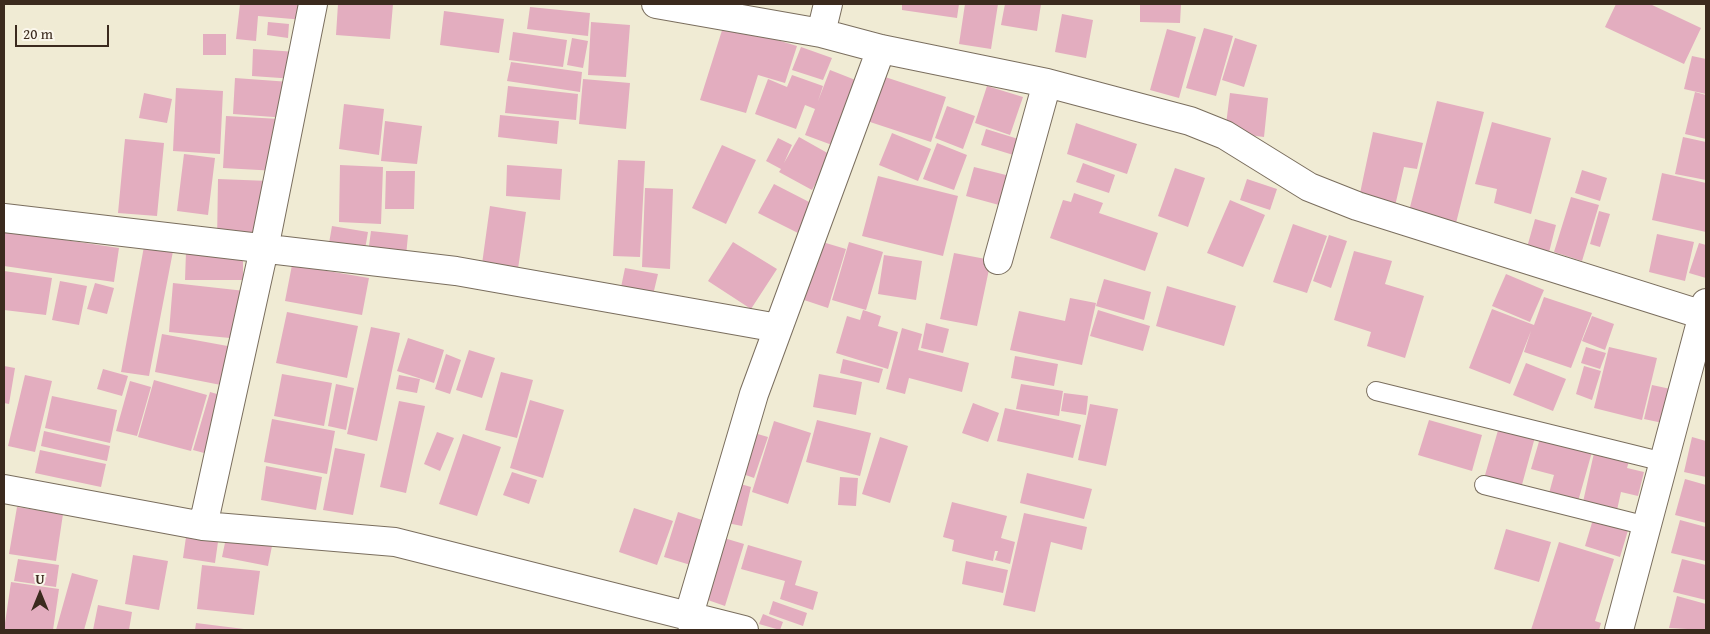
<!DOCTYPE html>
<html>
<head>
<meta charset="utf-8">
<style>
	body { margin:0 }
	#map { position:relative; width:1710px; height:634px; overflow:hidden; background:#f0ebd4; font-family:"Gentium Book Plus",serif }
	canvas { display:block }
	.frame { position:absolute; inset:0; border:5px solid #3b2a1e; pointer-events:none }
	.north { position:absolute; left:15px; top:569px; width:50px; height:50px; -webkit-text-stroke:4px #fbf7ec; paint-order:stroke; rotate:0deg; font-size:14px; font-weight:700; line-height:20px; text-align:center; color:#3b2a1e }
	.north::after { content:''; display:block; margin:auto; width:18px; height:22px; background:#3b2a1e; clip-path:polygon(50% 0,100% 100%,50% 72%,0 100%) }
	.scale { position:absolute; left:15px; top:25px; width:94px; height:22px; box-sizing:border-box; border:2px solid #3b2a1e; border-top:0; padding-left:6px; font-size:15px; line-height:18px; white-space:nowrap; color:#3b2a1e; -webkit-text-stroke:4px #fbf7ec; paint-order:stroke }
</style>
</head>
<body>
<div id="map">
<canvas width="1710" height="634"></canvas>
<div class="frame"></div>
<div class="north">U</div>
<div class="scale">20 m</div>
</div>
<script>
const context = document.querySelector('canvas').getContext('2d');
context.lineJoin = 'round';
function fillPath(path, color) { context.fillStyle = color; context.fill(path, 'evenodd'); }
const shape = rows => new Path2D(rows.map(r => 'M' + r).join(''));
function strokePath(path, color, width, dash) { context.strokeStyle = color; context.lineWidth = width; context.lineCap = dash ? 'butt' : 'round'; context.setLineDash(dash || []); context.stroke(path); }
fillPath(shape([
	[240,4,306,4,304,20,258,16,256,41,236,39],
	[338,4,393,4,390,39,336,35],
	[902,4,959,4,957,18,902,10],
	[965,4,998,4,991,49,959,44],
	[1005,4,1041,4,1037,31,1001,25],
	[1140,4,1181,4,1180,23,1140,22],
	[1616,4,1650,4,1701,28,1684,64,1605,27],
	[530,7,590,13,588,36,527,29],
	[444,11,504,19,499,53,440,45],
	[1062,14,1093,20,1086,58,1055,52],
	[268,22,289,24,288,38,267,35],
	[591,22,630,25,626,77,588,75],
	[724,24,797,46,785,83,758,75,746,113,700,100],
	[1204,28,1233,36,1216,96,1186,88],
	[1167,29,1196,37,1179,98,1150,90],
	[513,32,567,40,563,67,509,60],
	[203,34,226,34,226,55,203,55],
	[572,38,588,41,583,68,567,65],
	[1235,38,1257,45,1244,87,1222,80],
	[801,47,832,58,823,80,792,70],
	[253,49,297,52,295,79,252,76],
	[1692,56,1706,59,1706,94,1684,89],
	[511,62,582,72,580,92,507,81],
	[830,70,858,81,832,145,805,135,815,109,805,105,796,129,755,114,768,79,787,87,792,75,823,86,818,101],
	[882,76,946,97,931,142,867,121],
	[235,78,290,82,287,118,233,114],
	[583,79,630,83,626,129,579,124],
	[508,86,578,94,576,120,505,113],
	[987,86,1023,97,1010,135,975,123],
	[176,88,223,91,220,154,173,151],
	[1695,92,1706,95,1706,139,1685,134],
	[144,93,172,99,167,123,139,118],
	[1230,93,1268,98,1264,137,1225,132],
	[1437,101,1484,112,1454,231,1407,219],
	[344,104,384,109,379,155,339,149],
	[947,106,975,116,963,149,935,138],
	[500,115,559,121,557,144,498,137],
	[226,116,280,119,277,171,223,168],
	[385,121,422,126,417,164,381,161],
	[1492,122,1551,138,1531,214,1494,203,1497,189,1475,184],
	[1076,123,1137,144,1127,174,1067,154],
	[986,129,1028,142,1023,158,981,145],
	[1373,132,1423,143,1417,169,1404,167,1395,206,1359,198],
	[892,133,931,149,918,181,879,165],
	[799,137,831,155,812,190,779,172,781,169,766,161,778,138,792,145,784,163],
	[1683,137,1706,142,1706,180,1675,174],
	[125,139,164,143,157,216,118,213],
	[937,143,967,155,954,190,923,179],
	[722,145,756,160,726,224,692,208],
	[184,154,215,158,208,215,177,211],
	[618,160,645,161,640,257,613,256],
	[1083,163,1115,175,1109,193,1076,182],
	[340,165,383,167,381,224,339,222],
	[507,165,562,169,560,200,506,196],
	[974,167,1018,178,1010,208,966,196],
	[1175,168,1205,178,1188,227,1158,216],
	[1582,170,1607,178,1600,201,1575,193],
	[386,171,415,171,414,209,385,209],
	[1662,173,1706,183,1706,232,1652,220],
	[878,176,958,196,943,256,862,236],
	[218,179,269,181,267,244,217,243],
	[1247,179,1277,189,1270,210,1240,200],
	[774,184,813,204,798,233,758,213],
	[645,188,673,189,670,269,642,267],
	[1074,193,1103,203,1099,213,1158,233,1145,271,1050,238,1063,200,1071,202],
	[1571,197,1599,205,1582,261,1554,252],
	[1230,200,1265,215,1243,267,1207,253],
	[490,206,526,212,518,269,482,264],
	[1599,211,1610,214,1600,247,1590,244],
	[1535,219,1556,225,1546,264,1524,258],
	[1293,224,1327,236,1307,293,1273,282],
	[332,226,368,232,364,255,328,249],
	[5,231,119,248,114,282,4,266],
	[371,231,408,235,406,256,368,253],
	[1657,234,1694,242,1685,281,1649,272],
	[1329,235,1347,241,1331,288,1313,281],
	[145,241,174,246,149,376,121,372],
	[819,241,846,249,828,308,801,299],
	[733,242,777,269,751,309,708,281],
	[849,242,883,252,866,310,832,300],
	[1699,243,1706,245,1706,278,1689,273],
	[1354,251,1392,261,1385,284,1424,296,1405,358,1367,346,1371,332,1334,320],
	[186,252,243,253,243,280,185,280],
	[954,253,991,260,977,326,940,319],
	[884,255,922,261,916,300,878,294],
	[292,265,369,278,362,315,285,301],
	[625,268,658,274,652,299,620,292],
	[4,271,52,278,46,315,4,310],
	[1506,274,1544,290,1530,322,1492,306],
	[1104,279,1151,292,1144,320,1096,306],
	[60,281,87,286,79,325,52,320],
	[95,283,114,288,107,314,87,309],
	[173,283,245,291,240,339,169,332],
	[1167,286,1236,306,1224,346,1156,326],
	[1544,297,1592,313,1571,368,1524,352,1531,331,1510,384,1469,368,1492,309,1534,325],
	[1070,298,1096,303,1082,365,1010,350,1019,311,1065,321],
	[863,310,881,316,878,326,898,332,888,369,836,353,847,316,860,320],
	[1098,310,1150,326,1143,351,1090,336],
	[287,312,358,326,347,378,276,363],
	[1592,316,1614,324,1605,350,1582,341],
	[926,323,949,329,943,353,921,348],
	[371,327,400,333,377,441,347,434],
	[902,328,922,334,918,350,969,363,962,392,909,378,905,394,886,389],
	[162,334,233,347,226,386,155,372],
	[408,338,444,350,434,383,397,371],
	[1586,347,1606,353,1600,369,1581,363],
	[1609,347,1657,358,1642,420,1594,408],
	[469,350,495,358,482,398,456,390],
	[446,354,461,360,450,394,435,389],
	[1015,356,1058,364,1054,386,1011,378],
	[843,359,883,369,879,383,840,373],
	[1526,363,1566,379,1553,411,1513,395],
	[4,366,15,368,9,404,4,403],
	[1584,366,1601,371,1592,400,1576,394],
	[103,369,128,376,122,396,97,389],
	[501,372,533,380,517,438,485,430],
	[282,374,332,383,324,426,274,416],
	[819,374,862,382,856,415,813,407],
	[25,375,52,381,35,452,8,446],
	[399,375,420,379,417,393,396,389],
	[154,380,207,395,191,451,138,437],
	[130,381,151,387,137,436,116,431],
	[336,384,354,388,346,430,328,426],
	[1021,384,1063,391,1059,416,1016,409],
	[1652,385,1680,391,1672,425,1644,419],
	[210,392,231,398,215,456,193,450],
	[1064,393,1088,396,1086,415,1061,411],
	[52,396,117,410,110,443,45,428],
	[530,400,564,410,543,478,510,468],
	[399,401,425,406,406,493,380,487],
	[973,403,999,413,988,442,962,433],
	[1090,404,1118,409,1106,466,1078,460],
	[1005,408,1081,425,1073,458,997,441],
	[272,419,335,431,327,474,264,462],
	[817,420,871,433,860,476,806,462],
	[1429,420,1482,435,1472,471,1418,455],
	[774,421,811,433,788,504,752,492],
	[1499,427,1535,437,1520,492,1483,482],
	[44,431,110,446,107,461,41,446],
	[437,432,454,438,440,471,424,464],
	[754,433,768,437,754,478,740,473],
	[463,434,501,447,477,516,439,504],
	[880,437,908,446,890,503,862,494],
	[1692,437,1706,441,1706,477,1684,472],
	[1540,438,1592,452,1577,505,1548,497,1554,475,1531,469],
	[335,448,365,454,353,515,323,510],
	[40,450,106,464,101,487,35,473],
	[1594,453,1629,461,1627,468,1644,472,1638,496,1621,492,1617,510,1583,502],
	[266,466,322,477,316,510,261,500],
	[512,472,537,480,529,504,503,495],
	[1027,473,1092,489,1084,519,1020,503],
	[840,477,858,478,856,506,838,505],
	[1685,479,1706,485,1706,523,1675,515],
	[737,483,751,487,742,526,727,523],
	[952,502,1007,516,1001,538,1015,542,1010,564,995,560,998,551,995,551,993,561,952,551,954,540,943,537],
	[17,507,63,514,56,561,9,554],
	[634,508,673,521,657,565,619,552],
	[678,512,708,522,694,566,664,557],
	[1024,513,1087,527,1082,550,1051,542,1035,612,1003,605],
	[1594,516,1629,527,1620,557,1585,546],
	[1680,520,1706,527,1706,561,1671,553],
	[1506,529,1551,542,1539,582,1494,569],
	[187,530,219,535,215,563,183,558],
	[226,538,272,546,268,566,222,557],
	[724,538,744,544,725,606,705,599],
	[1559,542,1614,559,1595,621,1601,623,1599,630,1531,630],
	[748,545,802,561,795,585,818,592,813,610,780,599,785,581,741,569],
	[133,555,168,561,159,610,125,604],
	[18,559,59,565,56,587,14,581],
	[1682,559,1706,565,1706,600,1673,592],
	[966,561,1008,570,1003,593,962,584],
	[202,565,260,571,254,615,197,609],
	[72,573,98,580,84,630,56,630],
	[11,582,59,589,53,630,4,630],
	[1677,596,1706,604,1706,630,1669,628],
	[773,601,807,613,803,626,769,614],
	[98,605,132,612,129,630,93,630],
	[763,614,783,622,780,630,759,624],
	[196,623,244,629,244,630,195,630]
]), '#e3adbf');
const lane = shape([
	[1376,391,1664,462],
	[1484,485,1647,526]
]);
const street = shape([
	[656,4,821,33,881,49,1047,83,1190,121,1225,135,1309,187,1357,206,1706,316],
	[821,33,828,4],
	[4,218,456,271,778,328],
	[998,260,1047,83],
	[4,489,203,526,395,542,744,630],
	[203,526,264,249,313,4],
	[688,618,754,394,881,49],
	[1619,630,1706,303]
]);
strokePath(lane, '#7a6e5e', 20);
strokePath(street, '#7a6e5e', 30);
strokePath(lane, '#fff', 18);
strokePath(street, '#fff', 28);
</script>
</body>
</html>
